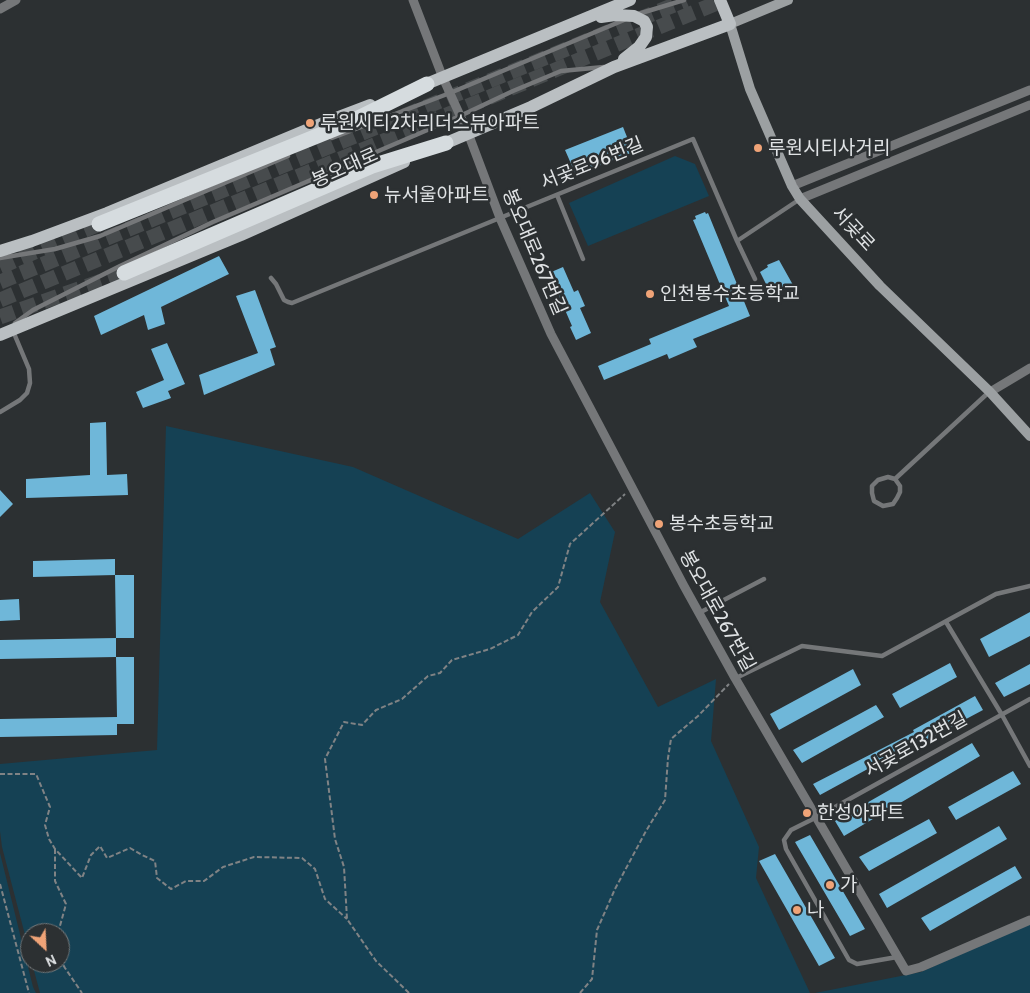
<!DOCTYPE html>
<html>
<head>
<meta charset="utf-8">
<style>
	body { margin:0 }
	#map { position:relative; width:1030px; height:993px; overflow:hidden; background:#2c3032; font-family:Cabin,sans-serif }
	canvas { display:block }
	.north { position:absolute; left:20px; top:923px; width:50px; height:50px; box-sizing:border-box; background:#2c3032; border:1px solid #74787a; border-radius:50%; rotate:155deg; font-size:14px; font-weight:700; line-height:20px; text-align:center; color:#e0e3e5 }
	.north::after { content:''; display:block; margin:auto; width:18px; height:22px; background:#efa377; clip-path:polygon(50% 0,100% 100%,50% 72%,0 100%) }
</style>
</head>
<body>
<div id="map">
<canvas width="1030" height="993"></canvas>
<div class="north">N</div>
</div>
<script>
const context = document.querySelector('canvas').getContext('2d');
context.lineJoin = 'round';
function fillPath(path, color) { context.fillStyle = color; context.fill(path, 'evenodd'); }
const shape = rows => new Path2D(rows.map(r => 'M' + r).join(''));
function strokePath(path, color, width, dash) { context.strokeStyle = color; context.lineWidth = width; context.lineCap = dash ? 'butt' : 'round'; context.setLineDash(dash || []); context.stroke(path); }
function write(font, color, halo, rows, align = 'center') {
  context.font = font + ' Cabin,"Noto Sans KR",sans-serif'; context.lineWidth = 5; context.setLineDash([]); context.textBaseline = 'middle'; context.strokeStyle = halo; context.fillStyle = color; for (const [text, x, y, turn = 0] of rows) {
    context.save(); context.translate(x, y); context.rotate((+turn || 0) * Math.PI / 180); context.textAlign = isNaN(turn) ? turn : align; if (halo) context.strokeText(text, 0, 0); context.fillText(text, 0, 0); context.restore();
  }
}
fillPath(shape([
	[675,156,695,164,709,196,588,246,569,203],
	[166,426,353,467,518,539,590,493,615,532,600,602,658,707,716,679,711,741,759,847,756,878,810,993,40,993,32,963,60,963,60,933,30,933,30,954,2,847,0,831,0,764,157,750],
	[0,853,33,987,36,993,0,993],
	[1030,923,1030,993,815,993,921,972]
]), '#154154');
fillPath(shape([
	[623,127,633,152,576,175,565,150],
	[705,212,706,214,708,213,750,316,693,339,697,347,669,359,667,354,604,380,598,366,651,344,649,339,729,306,693,220,696,219,695,216],
	[219,256,229,274,161,307,165,324,148,330,144,315,101,335,94,316],
	[779,260,793,285,772,296,760,272,768,267,767,265],
	[563,267,574,292,578,290,585,306,580,308,591,333,576,340,570,327,572,326,549,273],
	[255,290,276,347,270,349,275,365,204,395,199,375,258,353,236,296],
	[167,343,185,384,168,391,171,398,143,408,136,392,164,380,151,349],
	[106,422,107,475,127,474,128,495,26,498,26,479,90,475,90,423],
	[0,490,13,504,0,517],
	[115,559,115,575,33,577,33,561],
	[115,575,134,575,134,638,116,638],
	[19,599,20,620,0,621,0,600],
	[1030,612,1030,636,989,657,980,639],
	[116,638,116,657,0,659,0,640],
	[116,657,134,657,134,724,117,724,117,735,0,737,0,719,117,717],
	[950,663,957,677,900,708,892,694],
	[1030,664,1030,684,1004,697,995,683],
	[853,669,861,685,779,730,770,714],
	[975,696,983,710,921,743,919,741,820,795,813,784,914,732,913,730],
	[876,705,884,717,802,763,793,750],
	[972,743,980,756,844,836,835,821],
	[1013,771,1021,784,956,820,948,807],
	[929,819,937,833,869,871,859,857],
	[999,826,1007,839,887,908,879,894],
	[810,835,865,929,850,936,795,842],
	[775,854,835,958,819,966,759,861],
	[1015,866,1022,878,930,931,921,918]
]), '#6fb7d9');
strokePath(shape([
	[0,267,99,224],
	[0,282,686,0],
	[0,300,724,0],
	[0,317,124,273]
]), '#474b4d', 15, [15, 8]);
strokePath(shape([
	[0,774,36,774,50,807,45,825,49,839,55,849,82,878,91,855,100,846,107,858,130,848,142,855,155,861,157,878,171,889,186,881,204,881,223,867,254,857,302,858,315,869,325,899,347,919],
	[55,849,55,881,66,904,58,933],
	[0,884,29,993],
	[60,951,61,961,65,968,82,993],
	[409,993,376,961,347,919,344,867,335,839,325,759,344,722,362,725,376,710,402,699,428,676,440,673,452,660,490,649,518,635,532,612,558,587,570,544,625,494],
	[580,993,592,979,597,930,615,889,646,831,665,800,668,758,671,739,698,716,729,684]
]), '#808385', 2, [5, 2.5]);
strokePath(shape([
	[638,14,684,0],
	[332,138,450,93,624,20],
	[557,195,583,259],
	[737,241,800,199],
	[0,258,55,249,100,236,288,156],
	[271,278,276,284,284,300,288,302,292,303,693,139,737,241,755,279],
	[15,323,33,310,120,266,213,222,460,116,513,91,561,71,604,67],
	[0,412,20,400,27,393,30,383,29,369,13,331],
	[888,477,895,479,900,486,900,492,897,498,893,504,883,506,874,501,872,493,872,486,878,480,888,477],
	[895,479,989,392],
	[699,613,764,579],
	[946,622,1002,715,1030,766],
	[736,678,802,646,882,656,996,594,1030,586],
	[897,957,857,964,849,960,786,849,784,840,791,830,817,817,1030,699]
]), '#757779', 4.5);
strokePath(shape([
	[413,0,443,78,468,133,500,218,551,334,684,586,735,678,906,971,921,967,1030,920],
	[0,9,16,0],
	[792,186,1030,90],
	[800,199,1030,105],
	[990,392,1030,368]
]), '#757779', 9);
strokePath(shape([
	[788,0,730,24,750,89,792,186,800,199,880,286,990,392,1030,436]
]), '#9ca0a2', 10);
strokePath(shape([
	[601,17,615,15,634,16,644,21,647,27,646,37,639,47,624,59],
	[419,87,630,0],
	[439,146,531,107,614,67,730,24,720,0],
	[0,251,32,241,107,213,328,121,370,105],
	[0,335,241,235,404,162]
]), '#babfc2', 12);
strokePath(shape([
	[99,224,342,126,427,84],
	[124,273,372,166,446,143]
]), '#d6dcdf', 15);
for (const [x, y, r, color] of [
	[310,123,5,"#efa377"],
	[758,148,5,"#efa377"],
	[374,195,5,"#efa377"],
	[650,294,5,"#efa377"],
	[659,524,5,"#efa377"],
	[807,813,5,"#efa377"],
	[830,885,5,"#efa377"],
	[797,910,5,"#efa377"]
]) { const dot = new Path2D(); dot.arc(x, y, r, 0, 2 * Math.PI); context.fillStyle = color; context.fill(dot); strokePath(dot, '#2c3032', 2); }
write('19px', '#e0e3e5', '#2c3032', [
	["루원시티2차리더스뷰아파트",320,123],
	["루원시티사거리",768,148],
	["뉴서울아파트",384,195],
	["인천봉수초등학교",660,294],
	["봉수초등학교",669,524],
	["한성아파트",817,813],
	["가",840,885],
	["나",807,910]
], 'left');
write('19px', '#e0e3e5', '#2c3032', [
	["서곷로96번길",592,164,-22],
	["봉오대로",345,168,-24],
	["서곶로",853,229,47],
	["봉오대로267번길",534,252,67],
	["봉오대로267번길",717,611,61],
	["서곶로132번길",916,745,-29]
]);
</script>
</body>
</html>
